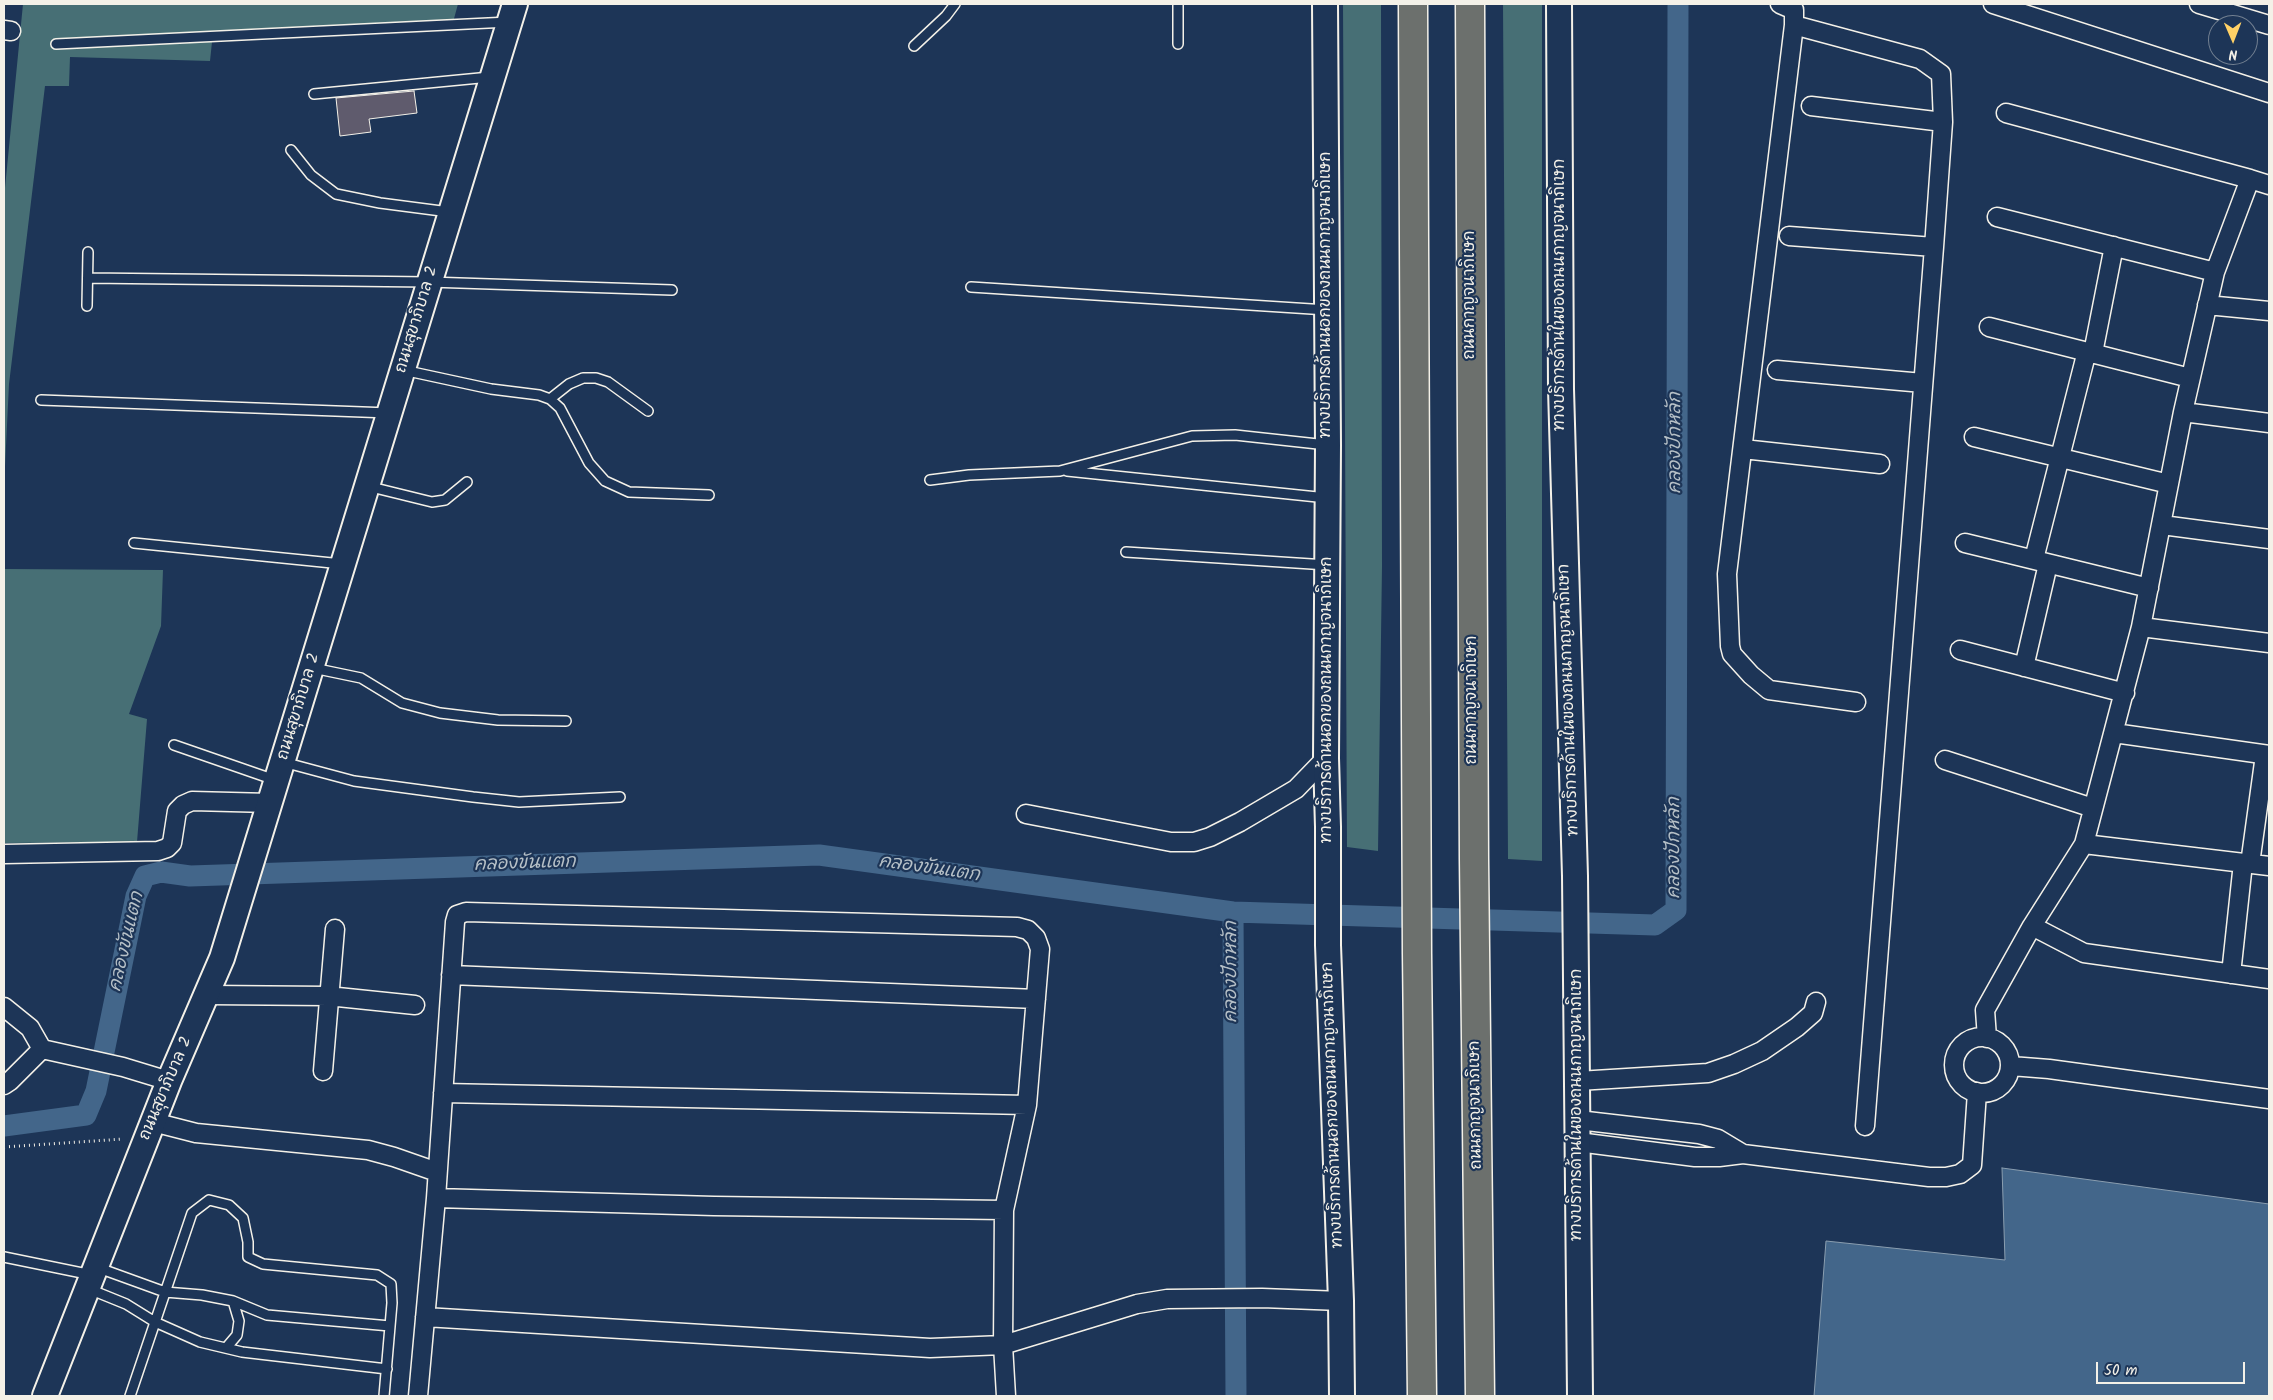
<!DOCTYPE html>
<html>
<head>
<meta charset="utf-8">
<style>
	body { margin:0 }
	#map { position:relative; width:2273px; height:1400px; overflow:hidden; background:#1d3557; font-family:Kalam,sans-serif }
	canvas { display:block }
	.frame { position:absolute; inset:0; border:5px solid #f4f1e8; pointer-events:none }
	.north { position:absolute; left:2208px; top:15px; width:50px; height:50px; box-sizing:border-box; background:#1d3557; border:1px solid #738091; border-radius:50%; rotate:179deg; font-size:14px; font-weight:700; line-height:20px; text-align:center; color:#f4f1e8 }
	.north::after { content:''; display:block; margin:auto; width:18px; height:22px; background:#ffd166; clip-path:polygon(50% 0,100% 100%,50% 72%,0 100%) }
	.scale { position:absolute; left:2096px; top:1362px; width:149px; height:22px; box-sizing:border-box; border:2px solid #f4f1e8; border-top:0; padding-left:6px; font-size:15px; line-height:18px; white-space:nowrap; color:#f4f1e8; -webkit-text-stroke:4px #1d3557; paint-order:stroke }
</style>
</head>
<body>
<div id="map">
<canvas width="2273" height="1400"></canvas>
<div class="frame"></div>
<div class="north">N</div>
<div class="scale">50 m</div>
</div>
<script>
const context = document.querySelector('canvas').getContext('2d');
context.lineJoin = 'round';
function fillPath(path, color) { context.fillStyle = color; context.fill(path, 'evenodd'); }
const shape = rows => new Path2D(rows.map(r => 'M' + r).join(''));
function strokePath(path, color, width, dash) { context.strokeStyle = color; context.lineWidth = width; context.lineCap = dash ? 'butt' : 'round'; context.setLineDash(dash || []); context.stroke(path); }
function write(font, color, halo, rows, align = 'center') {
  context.font = font + ' Kalam,"Playpen Sans Thai",sans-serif'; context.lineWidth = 4.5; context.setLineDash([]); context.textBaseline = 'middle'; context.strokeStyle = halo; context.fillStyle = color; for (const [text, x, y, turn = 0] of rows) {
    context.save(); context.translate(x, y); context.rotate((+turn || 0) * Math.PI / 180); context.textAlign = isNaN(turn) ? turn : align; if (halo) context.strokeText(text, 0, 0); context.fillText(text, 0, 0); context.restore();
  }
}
fillPath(shape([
	[23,4,458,4,452,26,212,42,210,61,70,57,69,86,45,86,9,384,4,487,4,198],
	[1343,4,1381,4,1382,566,1378,851,1347,847],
	[1503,4,1542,4,1542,861,1508,859],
	[4,569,163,570,161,626,129,714,147,719,137,842,4,843]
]), '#476f75');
const water = shape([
	[2002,1168,2269,1204,2269,1396,1814,1396,1826,1241,2005,1260,2002,1168]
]);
fillPath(water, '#43668a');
strokePath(water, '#8a9eb0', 1);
strokePath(shape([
	[1233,912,1236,1396],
	[4,1126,86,1115,96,1091,136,896,145,876,161,872,190,876,819,855,1233,912,1655,925,1676,910,1678,4]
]), '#43668a', 21);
const building = shape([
	[414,91,417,113,369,119,371,132,340,136,336,98,414,91]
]);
fillPath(building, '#5f5b6d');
strokePath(building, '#f4f1e8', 1);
const lane = shape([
	[56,44,509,22],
	[1178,44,1178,4],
	[914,46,946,16,955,4],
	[314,94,490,77],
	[291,150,311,175,336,194,380,203,449,212],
	[88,278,429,282,672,290],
	[971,287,1327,310],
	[87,306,88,252],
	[403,370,491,389,539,395,550,399,560,408,589,463,605,481,629,492,709,495],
	[550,399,569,384,583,378,596,378,608,382,648,411],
	[41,400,389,413],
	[1067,471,1327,498],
	[930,480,969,475,1060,471,1192,436,1235,435,1327,445],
	[367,486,432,502,445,500,467,482],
	[134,543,342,564],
	[1126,552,1327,565],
	[313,668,361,678,402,703,440,713,498,720,566,721],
	[174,745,275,780],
	[283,762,354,781,473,797,519,802,620,797],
	[4,1257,92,1275],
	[96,1267,165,1292,202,1295,233,1301,267,1315,390,1326],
	[89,1289,126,1304,155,1322,200,1342,242,1352,387,1369],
	[226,1348,237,1335,239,1321,233,1301],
	[130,1396,192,1213,209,1200,229,1205,243,1218,248,1242,248,1257,263,1264,377,1275,391,1284,392,1303,384,1396]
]);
const street = shape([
	[1780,4,1794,10,1794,25,1727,574,1730,646,1732,654,1751,675,1769,690,1856,702],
	[1993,4,2269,93],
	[2199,4,2269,25],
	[1794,25,1920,59,1941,74,1943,122,1934,247,1865,1126],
	[4,30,11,31],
	[1811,106,1943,122],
	[2006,113,2250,179],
	[1997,217,2215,272],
	[1789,236,1934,247],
	[2207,305,2269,311],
	[1989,327,2190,378],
	[2093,353,2114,246],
	[1777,370,1923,383],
	[2183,412,2269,423],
	[1974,437,2169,484],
	[1743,449,1880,464],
	[2162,525,2269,539],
	[1965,543,2149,588],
	[2034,559,2087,351],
	[2141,627,2269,643],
	[1960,650,2125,693],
	[2024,667,2048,564],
	[2114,733,2269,755],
	[1945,760,2093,808],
	[1026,814,1171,842,1194,842,1210,837,1240,822,1296,789,1326,758],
	[2084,844,2269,866],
	[4,854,158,851,167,848,172,843,177,811,183,805,192,801,270,803],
	[2250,864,2265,755],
	[2032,926,2084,953,2269,979],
	[2231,974,2243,863],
	[451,975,1036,999],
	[208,995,328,996,415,1005],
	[4,1007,30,1028,42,1049,123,1067,169,1081],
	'1954 1065a28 28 0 1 1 56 0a28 28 0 1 1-56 0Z',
	[1987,1038,1985,1010,2032,926,2084,844,2141,627,2183,412,2215,272,2250,179,2269,185],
	[2011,1066,2049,1069,2269,1099],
	[323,1071,335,929],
	[1578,1081,1708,1073,1734,1064,1762,1051,1797,1027,1813,1013,1816,1002],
	[4,1085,10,1081,42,1049],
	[443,1093,1027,1105],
	[1578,1120,1699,1134,1718,1139,1743,1154],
	[153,1122,196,1133,368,1150,394,1157,437,1172],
	[1578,1142,1695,1157,1719,1157,1743,1154,1929,1177,1946,1177,1960,1174,1972,1165,1977,1092],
	[436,1198,714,1206,1004,1210],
	[425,1317,930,1348,1003,1345,1137,1304,1167,1299,1262,1298,1341,1301],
	[418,1396,436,1198,455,922,457,915,466,912,1017,927,1028,930,1036,938,1040,949,1027,1105,1004,1210,1003,1345,1006,1396]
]);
const secondary = shape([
	[1325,4,1328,445,1326,758,1328,827,1328,945,1341,1301,1342,1396],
	[1559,4,1561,389,1575,876,1580,1396],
	[45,1396,169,1081,222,958,515,4]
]);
const highway = shape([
	[1413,4,1417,954,1422,1396],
	[1470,4,1474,859,1480,1396]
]);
strokePath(lane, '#f4f1e8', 12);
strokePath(street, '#f4f1e8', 21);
strokePath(secondary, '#f4f1e8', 28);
strokePath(highway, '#f4f1e8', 31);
strokePath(shape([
	[4,1147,123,1139]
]), '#f4f1e8', 3, [1, 4]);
strokePath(lane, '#1d3557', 9);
strokePath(street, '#1d3557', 18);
strokePath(secondary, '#1d3557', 24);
strokePath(highway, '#6c706d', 28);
write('16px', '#f4f1e8', '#1d3557', [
	["ทางบริการด้านนอกของถนนกาญจนาภิเษก",1327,295,-90],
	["ถนนกาญจนาภิเษก",1471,295,-90],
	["ทางบริการด้านในของถนนกาญจนาภิเษก",1561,295,-90],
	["ถนนสุขาภิบาล 2",418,320,-73],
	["ทางบริการด้านนอกของถนนกาญจนาภิเษก",1328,700,-90],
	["ถนนกาญจนาภิเษก",1473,700,-90],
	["ทางบริการด้านในของถนนกาญจนาภิเษก",1570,700,-92],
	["ถนนสุขาภิบาล 2",300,707,-73],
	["ถนนสุขาภิบาล 2",167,1089,-67],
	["ทางบริการด้านนอกของถนนกาญจนาภิเษก",1334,1105,-92],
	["ถนนกาญจนาภิเษก",1477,1105,-91],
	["ทางบริการด้านในของถนนกาญจนาภิเษก",1578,1105,-90]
]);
write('italic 18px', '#b6c0c7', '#1d3557', [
	["คลองปักหลัก",1677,443,-90],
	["คลองปักหลัก",1676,848,-90],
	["คลองขันแตก",525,865,-2],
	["คลองขันแตก",929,870,8],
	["คลองขันแตก",128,942,-77],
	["คลองปักหลัก",1233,972,-90]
]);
</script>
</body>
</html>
